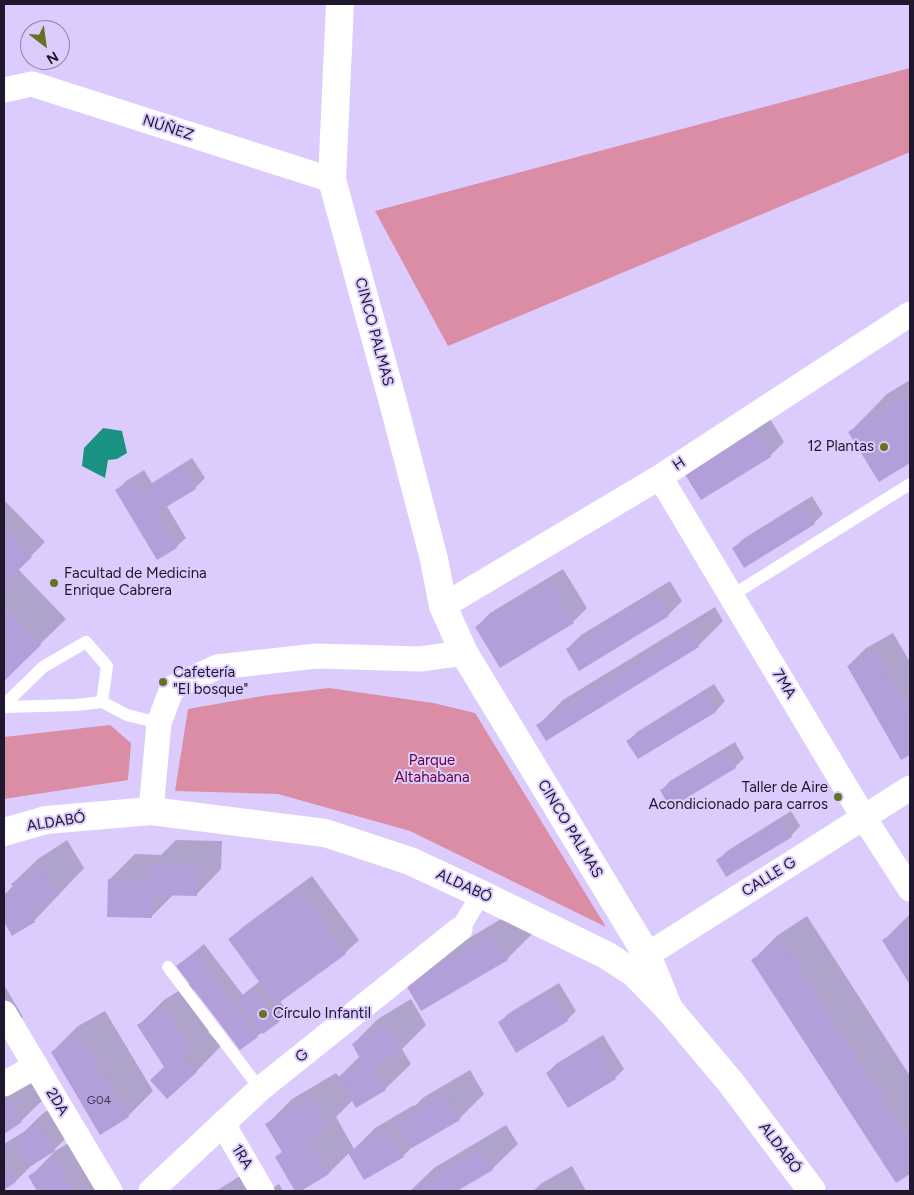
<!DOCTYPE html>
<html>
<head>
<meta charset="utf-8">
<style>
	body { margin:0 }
	#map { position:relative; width:914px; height:1195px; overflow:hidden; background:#dcccfe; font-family:Figtree,sans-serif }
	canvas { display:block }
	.frame { position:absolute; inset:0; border:5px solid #20172e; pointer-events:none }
	.north { position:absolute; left:20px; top:20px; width:50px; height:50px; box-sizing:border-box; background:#dcccfe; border:1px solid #9184ab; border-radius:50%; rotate:150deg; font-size:14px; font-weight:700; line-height:20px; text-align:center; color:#20172e }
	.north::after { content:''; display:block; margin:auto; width:18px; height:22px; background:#637320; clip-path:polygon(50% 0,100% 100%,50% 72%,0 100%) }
</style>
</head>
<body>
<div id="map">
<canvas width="914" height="1195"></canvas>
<div class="frame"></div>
<div class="north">N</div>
</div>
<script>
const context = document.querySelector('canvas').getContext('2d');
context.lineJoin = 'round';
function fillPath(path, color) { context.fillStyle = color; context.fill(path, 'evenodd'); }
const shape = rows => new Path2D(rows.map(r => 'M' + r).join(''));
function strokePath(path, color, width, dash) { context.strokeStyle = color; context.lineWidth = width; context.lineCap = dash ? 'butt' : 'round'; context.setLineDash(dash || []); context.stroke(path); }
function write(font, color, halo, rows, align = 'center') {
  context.font = font + ' Figtree,sans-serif'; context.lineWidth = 4; context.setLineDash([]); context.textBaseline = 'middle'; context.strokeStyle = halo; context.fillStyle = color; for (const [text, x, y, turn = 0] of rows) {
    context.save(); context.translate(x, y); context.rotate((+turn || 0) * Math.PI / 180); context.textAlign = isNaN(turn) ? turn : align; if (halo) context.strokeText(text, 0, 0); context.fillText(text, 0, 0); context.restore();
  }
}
fillPath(shape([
	[910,68,910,152,448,346,375,211],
	[329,688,433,703,475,713,606,927,410,831,278,794,175,791,188,709,262,696],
	[110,725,131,743,128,780,4,799,4,737]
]), '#da8da4');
fillPath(shape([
	[103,428,122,431,127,453,117,459,108,460,105,478,82,466,84,448]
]), '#199281');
fillPath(shape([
	[910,380,910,462,880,480,850,432,887,394],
	[769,417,784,442,770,456,686,473],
	[192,458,205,478,195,488,166,505,186,538,176,547,117,490,126,481,144,470,152,483],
	[812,496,823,514,814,523,734,548,743,539],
	[5,501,45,542,18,569,66,619,4,679,4,503],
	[563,569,587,608,573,622,476,627,490,613],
	[670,581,682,601,668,615,567,649,581,635],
	[715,607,723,621,698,646,538,725,563,700],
	[893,633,910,662,910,753,902,758,848,666,866,648],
	[714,684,725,701,716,711,639,758,628,741,637,732],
	[735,742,744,758,735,767,661,791,670,781],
	[791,811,800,826,791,836,718,860,727,851],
	[67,840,84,868,34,921,13,934,4,920,4,895,13,886,12,884,38,859],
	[176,840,222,841,221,869,196,895,174,894,151,917,109,880,135,854,161,855],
	[312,876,359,940,345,953,280,1001,288,1012,279,1021,257,1036,195,988,193,989,215,1024,208,1032,221,1046,196,1072,165,1067,139,1025,164,1000,191,983,178,966,204,944,243,995,260,981,230,939,244,926],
	[518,909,533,933,507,959,422,1009,407,985,432,960],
	[910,914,910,982,884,940],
	[807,916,910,1076,910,1173,896,1182,753,960,778,935],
	[559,983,576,1011,567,1020,500,1022,509,1013],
	[4,985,23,1017,4,1037],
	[411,999,426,1025,402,1049,411,1064,385,1089,353,1100,336,1117,354,1149,375,1128,414,1105,415,1106,424,1097,470,1070,484,1094,459,1119,412,1147,403,1156,365,1178,349,1153,329,1173,296,1191,276,1157,283,1151,267,1124,292,1099,336,1073,339,1077,360,1056,353,1044,378,1019],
	[105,1011,153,1091,128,1116,52,1052,78,1026],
	[603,1035,624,1069,615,1078,547,1073,556,1064],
	[32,1072,47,1096,21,1121,4,1132,4,1090],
	[64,1100,80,1124,54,1150,35,1162,16,1181,4,1189,4,1144,25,1131,42,1114],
	[506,1125,518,1144,492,1169,455,1191,410,1191,434,1168],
	[80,1136,107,1179,95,1191,39,1191,30,1177,55,1151],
	[572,1166,586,1191,533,1191,542,1183],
	[248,1171,260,1191,216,1191],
	[279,1184,283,1191,268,1191]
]), '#0003');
fillPath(shape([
	[910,393,910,463,879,482,848,432],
	[755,430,771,457,701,500,684,473],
	[183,466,196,489,158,512,144,489],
	[135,478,177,548,157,560,115,490],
	[803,505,815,524,744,568,732,548],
	[4,527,32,557,4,584],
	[548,581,574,623,500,668,475,627],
	[655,594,669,616,579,671,566,649],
	[4,606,41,645,4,681],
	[689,631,699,647,546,741,536,725],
	[875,650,910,711,910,755,901,760,847,666],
	[705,692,716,712,638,759,626,741],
	[725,750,736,768,670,808,660,790],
	[782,819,792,837,726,877,716,860],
	[41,865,60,894,29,913,35,922,12,936,4,922,4,898,15,890,11,884],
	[150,865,197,865,197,896,153,895,152,918,107,917,108,879,150,880],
	[298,888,346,954,276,1005,228,939],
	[910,922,910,985,882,940],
	[493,933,508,960,421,1011,406,985],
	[781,940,910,1140,910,1174,896,1183,751,960],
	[195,952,258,1037,240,1050,176,966],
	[253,987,279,1022,263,1034,236,1000],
	[549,991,568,1021,516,1053,498,1022],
	[164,1008,191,1050,182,1056,197,1072,167,1099,150,1080,164,1067,137,1025],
	[386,1024,402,1051,373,1068,386,1090,356,1108,338,1077,362,1062,352,1044],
	[79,1035,129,1117,100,1135,51,1052],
	[594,1043,616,1079,568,1108,546,1073],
	[445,1094,460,1120,412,1148,397,1122],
	[6,1097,22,1122,4,1134,4,1098],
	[311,1097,328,1127,308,1138,329,1174,301,1191,295,1191,275,1157,282,1152,265,1124],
	[39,1124,55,1151,31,1166,15,1139],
	[388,1129,404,1157,364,1180,348,1153],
	[481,1149,493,1170,457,1191,409,1191],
	[54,1160,74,1191,37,1191,28,1176],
	[4,1163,16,1182,4,1190]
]), '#b29ed9');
strokePath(shape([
	[731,596,910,484],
	[4,705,43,667,86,642,107,666,102,702],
	[4,707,76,705,102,702,127,715,159,723],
	[168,967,260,1089]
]), '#fff', 12);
strokePath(shape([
	[460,929,481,894]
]), '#fff', 19);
strokePath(shape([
	[4,90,32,84,332,180],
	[660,477,864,818,910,889],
	[443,606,660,477,910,314],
	[151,811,159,723,172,688,217,667,317,656,420,659,464,653],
	[635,972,647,955,910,788],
	[4,1013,110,1191],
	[4,1084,36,1066],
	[223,1124,262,1191],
	[151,1191,260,1089,460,929]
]), '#fff', 25);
strokePath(shape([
	[340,4,332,180,394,406,434,559,443,606,464,653,647,955,669,1009]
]), '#fff', 28);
strokePath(shape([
	[4,832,46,820,151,811,325,833,410,861,481,894,606,955,634,973,669,1009,732,1084,812,1191]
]), '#fff', 28);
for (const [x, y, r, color] of [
	[884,447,5,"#637320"],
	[54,583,5,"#637320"],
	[163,682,5,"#637320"],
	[838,797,5,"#637320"],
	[263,1014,5,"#637320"]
]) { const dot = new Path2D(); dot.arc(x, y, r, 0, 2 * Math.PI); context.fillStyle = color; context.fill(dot); strokePath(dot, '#dcccfe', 2); }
write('12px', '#443959', null, [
	["G04",99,1100]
]);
write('15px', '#20172e', '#dcccfe', [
	["NÚÑEZ",168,128,18],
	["CINCO PALMAS",374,332,75],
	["H",679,464,-33],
	["7MA",784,684,59],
	["ALDABÓ",56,822,-9],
	["CINCO PALMAS",570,829,59],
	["CALLE G",769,877,-32],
	["ALDABÓ",464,886,25],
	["G",302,1056,-39],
	["2DA",57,1102,59],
	["ALDABÓ",780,1148,53],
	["1RA",242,1157,59]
]);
write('15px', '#20172e', '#dcccfe', [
	["12 Plantas",874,447,"right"],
	["Facultad de Medicina",64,574],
	["Enrique Cabrera",64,591],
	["Cafetería",173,673],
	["\"El bosque\"",173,690],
	["Taller de Aire",828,788,"right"],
	["Acondicionado para carros",828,805,"right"],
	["Círculo Infantil",273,1014]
], 'left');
write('15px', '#680435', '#dcccfe', [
	["Parque",432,761],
	["Altahabana",432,778]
]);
</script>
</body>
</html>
